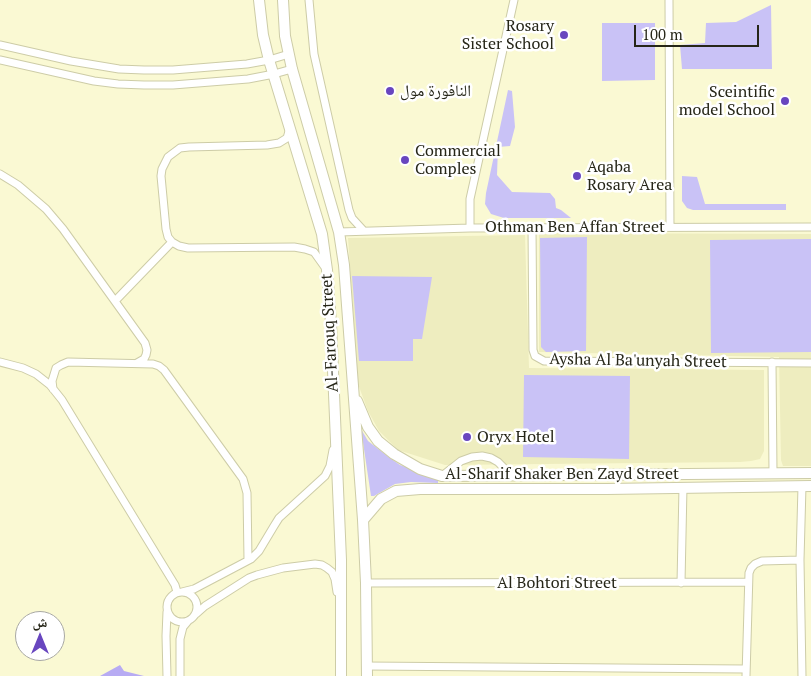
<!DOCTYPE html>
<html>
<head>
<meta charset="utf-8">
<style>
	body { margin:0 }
	#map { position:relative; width:811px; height:676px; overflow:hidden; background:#faf9d3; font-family:"PT Serif","Noto Naskh Arabic",serif }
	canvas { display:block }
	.north { position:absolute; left:15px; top:611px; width:50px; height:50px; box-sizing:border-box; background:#fff; border:1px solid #a8a8a3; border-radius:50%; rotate:0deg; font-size:14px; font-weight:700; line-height:20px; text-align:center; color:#262618 }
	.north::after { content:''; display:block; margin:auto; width:18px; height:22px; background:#6846bf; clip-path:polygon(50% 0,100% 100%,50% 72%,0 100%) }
	.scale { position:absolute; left:634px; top:25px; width:125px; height:22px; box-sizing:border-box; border:2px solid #262618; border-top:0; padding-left:6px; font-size:15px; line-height:18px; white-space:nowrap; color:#262618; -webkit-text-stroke:4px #fff; paint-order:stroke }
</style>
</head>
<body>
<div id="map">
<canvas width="811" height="676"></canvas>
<div class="north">ش</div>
<div class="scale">100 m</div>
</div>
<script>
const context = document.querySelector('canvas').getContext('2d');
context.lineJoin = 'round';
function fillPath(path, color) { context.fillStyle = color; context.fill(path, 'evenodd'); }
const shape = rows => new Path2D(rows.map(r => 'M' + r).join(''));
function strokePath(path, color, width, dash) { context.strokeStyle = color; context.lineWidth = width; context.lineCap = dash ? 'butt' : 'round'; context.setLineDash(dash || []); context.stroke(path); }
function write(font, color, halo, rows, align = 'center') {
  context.font = font + ' "PT Serif","Noto Naskh Arabic",serif'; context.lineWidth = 5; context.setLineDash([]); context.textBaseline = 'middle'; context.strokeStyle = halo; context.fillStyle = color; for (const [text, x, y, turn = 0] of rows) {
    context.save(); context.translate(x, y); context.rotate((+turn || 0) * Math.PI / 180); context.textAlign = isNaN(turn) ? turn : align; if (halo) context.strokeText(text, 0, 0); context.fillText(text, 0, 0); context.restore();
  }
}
fillPath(shape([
	[539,233,811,234,811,466,783,466,781,460,779,357,539,352],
	[525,235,529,368,764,370,764,451,760,459,751,461,740,462,445,465,398,450,379,431,368,411,358,384,348,238]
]), '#eeedbf');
fillPath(shape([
	[771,5,772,69,682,69,680,45,705,43,706,23,736,22],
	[602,23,655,23,655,80,602,81],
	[508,90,512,91,515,127,510,146,498,147,497,175,512,192,550,193,555,199,556,208,561,210,571,218,504,218,491,214,485,204,486,193],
	[682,176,697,177,705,204,786,204,786,210,693,210,687,208,682,201],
	[587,237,586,351,546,352,541,347,540,238],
	[811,239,811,352,711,353,710,240],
	[352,276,432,277,422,339,413,339,413,361,359,361],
	[524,375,630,376,629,459,523,457],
	[361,429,368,441,390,458,400,465,438,478,438,483,411,482,395,484,374,496,371,496]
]), '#c9c2f6');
fillPath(shape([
	[120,665,124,671,144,676,100,676]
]), '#b7abf3');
const minor = shape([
	[309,0,314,54,349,210,352,218,363,230],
	[669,0,670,227],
	[0,45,71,61,119,69,144,70,173,70,247,64,269,60,289,54],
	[0,60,94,81,118,84,144,85,173,85,248,79,274,74,292,69],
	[290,128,287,138,279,143,267,145,189,147,180,148,168,157,162,169,161,176,166,229,168,237,172,242,179,246,188,248,294,247,305,249,314,252,324,266],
	[0,174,18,185,46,209,63,229,145,343,147,350,146,355,144,359,137,363],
	[532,227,533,350,535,356,544,361,811,363],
	[470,228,470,199,514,0],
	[339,232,470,228,811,227],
	[115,301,172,242],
	[0,362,23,368,36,374,50,385,62,400,175,585,177,592],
	[772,362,773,472],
	[53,389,52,381,56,368,61,365,68,362,153,364,159,366,164,370,243,479,247,493,248,560],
	[442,476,461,461,472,457,482,456,491,458,498,462,511,475],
	[366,583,748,582],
	[681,583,683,487],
	'167 607a15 15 0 1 1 30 0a15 15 0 1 1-30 0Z',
	[182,592,194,589,251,559,259,551,274,526,279,518,325,476,330,466,333,450],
	[196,614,205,606,249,578,257,575,283,568,315,564,322,565,327,568,332,572,335,579,337,592],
	[366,666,745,669],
	[167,676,166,636,167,612],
	[180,676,180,639,183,627,188,621],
	[746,676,749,573,751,568,755,564,762,561,800,560],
	[802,676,800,560,802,486]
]);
const primary = shape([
	[259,0,263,35,269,60,322,234,327,270,331,323,341,560,341,676],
	[283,0,285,36,292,69,339,232,344,265,363,520,366,583,367,676],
	[357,401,368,427,378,441,394,454,420,469,442,476,811,473],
	[363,520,381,499,396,491,420,489,607,489,811,486]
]);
strokePath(minor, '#cdcca7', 9);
strokePath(primary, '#cdcca7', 12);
strokePath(minor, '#fff', 7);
strokePath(primary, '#fff', 10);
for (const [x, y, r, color] of [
	[564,35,5,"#6846bf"],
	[390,91,5,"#6846bf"],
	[785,101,5,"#6846bf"],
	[405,160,5,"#6846bf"],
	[577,176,5,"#6846bf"],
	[467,437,5,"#6846bf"]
]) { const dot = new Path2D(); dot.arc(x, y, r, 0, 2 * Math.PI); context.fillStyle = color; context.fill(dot); strokePath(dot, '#fff', 2); }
write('16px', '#262618', '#fff', [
	["Rosary",554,26,"right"],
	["Sister School",554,44,"right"],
	["النافورة مول",400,91],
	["Sceintific",775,92,"right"],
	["model School",775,110,"right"],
	["Commercial",415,151],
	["Comples",415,169],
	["Aqaba",587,167],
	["Rosary Area",587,185],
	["Oryx Hotel",477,437]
], 'left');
write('16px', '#262618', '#fff', [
	["Othman Ben Affan Street",575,227],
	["Al-Farouq Street",330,333,-93],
	["Aysha Al Ba'unyah Street",638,361,1],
	["Al-Sharif Shaker Ben Zayd Street",562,474],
	["Al Bohtori Street",557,583]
]);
</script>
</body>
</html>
